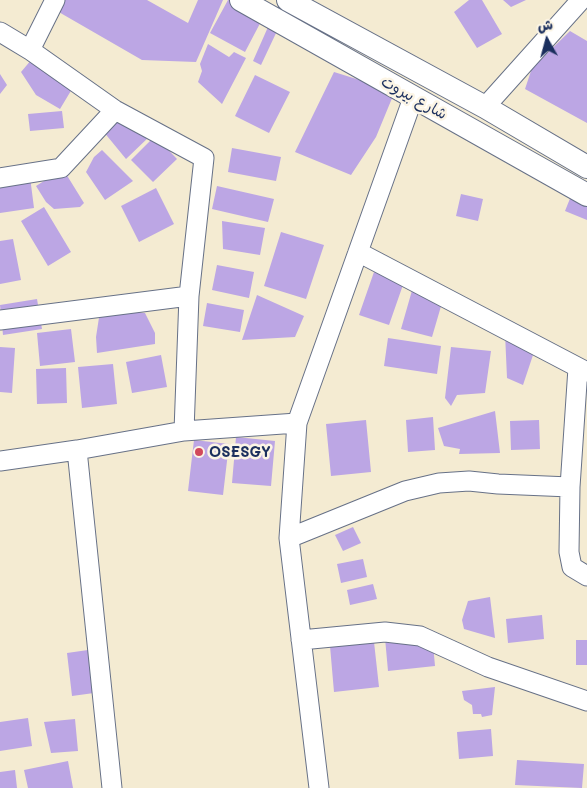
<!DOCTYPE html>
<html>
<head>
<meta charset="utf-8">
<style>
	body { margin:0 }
	#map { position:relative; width:587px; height:788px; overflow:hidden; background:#f4ebd2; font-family:Mali,"Playpen Sans Arabic",sans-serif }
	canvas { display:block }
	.north { position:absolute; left:522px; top:15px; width:50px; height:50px; -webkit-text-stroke:4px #fcf5e5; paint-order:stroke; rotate:353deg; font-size:14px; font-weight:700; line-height:20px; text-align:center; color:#1b2f5e }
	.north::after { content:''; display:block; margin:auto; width:18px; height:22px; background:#1b2f5e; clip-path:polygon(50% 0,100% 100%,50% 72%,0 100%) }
</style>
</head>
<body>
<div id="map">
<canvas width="587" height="788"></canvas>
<div class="north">ش</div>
</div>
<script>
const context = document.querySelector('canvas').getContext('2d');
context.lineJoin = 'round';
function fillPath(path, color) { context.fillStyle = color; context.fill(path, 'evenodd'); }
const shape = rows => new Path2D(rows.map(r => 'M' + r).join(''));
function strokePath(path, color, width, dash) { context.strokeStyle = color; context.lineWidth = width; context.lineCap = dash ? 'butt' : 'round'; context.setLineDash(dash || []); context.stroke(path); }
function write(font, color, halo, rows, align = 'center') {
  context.font = font + ' Mali,"Playpen Sans Arabic",sans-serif'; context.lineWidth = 5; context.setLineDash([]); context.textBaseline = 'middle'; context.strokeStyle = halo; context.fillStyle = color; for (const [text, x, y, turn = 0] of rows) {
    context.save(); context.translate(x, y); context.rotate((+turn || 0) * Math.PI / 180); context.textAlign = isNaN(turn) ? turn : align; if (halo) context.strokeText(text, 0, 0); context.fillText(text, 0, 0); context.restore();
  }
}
fillPath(shape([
	[63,0,147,0,188,23,198,0,223,0,196,62,142,60,57,11],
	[228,0,244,0,266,12,245,52,210,33],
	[469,0,482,0,502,34,477,48,454,12],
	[503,0,526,0,511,7],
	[268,27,277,31,261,65,253,61],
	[570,31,587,41,587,123,525,89,532,68],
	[208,44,229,57,234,52,246,58,222,104,198,82,202,71,200,64],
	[32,59,75,84,60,109,36,95,21,72],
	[334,72,395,91,376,137,351,175,295,152],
	[0,74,7,85,0,94],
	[255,75,290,92,269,133,235,116],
	[62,111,64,128,30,131,28,114],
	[113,121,119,123,150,136,126,159,103,131],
	[155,136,177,159,153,182,131,160],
	[232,148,281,157,276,181,228,172],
	[102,150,133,181,105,200,86,172,94,157],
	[29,169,34,208,0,213,0,173],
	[63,169,84,203,80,207,54,209,46,202,36,186],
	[217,186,274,199,268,222,212,209],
	[156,188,174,224,139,242,121,206],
	[573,191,587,197,587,220,565,211],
	[461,194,483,199,478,221,456,216],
	[44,207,71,252,48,266,21,221],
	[222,221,265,228,260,255,223,249],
	[281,232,324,245,306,299,264,286],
	[13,239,21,280,0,284,0,241],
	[217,265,254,272,249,298,212,290],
	[374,272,404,282,389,325,359,315],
	[413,287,444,296,432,337,401,329],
	[257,295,304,316,295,337,242,340],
	[37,299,42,329,3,335,0,305],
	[207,303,244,310,240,332,203,326],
	[100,311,145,313,155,333,155,344,97,353,96,337],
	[71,329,75,362,40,366,37,333],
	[505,333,535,349,523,385,507,378],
	[388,338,441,346,437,374,384,366],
	[0,347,15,348,12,393,0,392],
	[451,347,491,351,485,393,457,395,451,406,445,398],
	[161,355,167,387,132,393,126,362],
	[113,364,117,404,82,408,78,367],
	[66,368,67,403,37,404,36,369],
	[495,411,500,453,459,454,460,449,444,446,438,428],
	[433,417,435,450,408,452,406,420],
	[366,420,371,472,331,476,326,424],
	[539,420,540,449,511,450,510,421],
	[236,437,275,441,271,486,232,483],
	[194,440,229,444,223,495,188,491],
	[353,527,361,543,343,551,335,535],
	[363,559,367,577,341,583,337,564],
	[373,584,377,599,350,605,347,590],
	[490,597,495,638,464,629,462,620,468,601],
	[542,615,544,639,508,643,506,619],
	[432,633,435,666,388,671,385,638],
	[576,640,587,640,587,665,576,665],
	[374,642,379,687,334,692,330,646],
	[88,650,94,693,72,696,67,653],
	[495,687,492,715,482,717,481,714,473,714,472,705,464,700,462,691],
	[28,718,32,746,0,751,0,722],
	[75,719,78,751,51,753,44,722],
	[491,729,493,756,459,759,457,732],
	[517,760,584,764,582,788,515,785],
	[68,761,73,788,28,788,24,770],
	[15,770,17,788,0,788,0,772]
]), '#bca6e4');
const minor = shape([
	[0,32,30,50,115,110,204,158,189,296,184,431],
	[30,50,55,0],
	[485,107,581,0],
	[0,178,61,168,115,110],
	[358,252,587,372],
	[0,320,189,296],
	[578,368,570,487,569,552,572,567,587,576],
	[77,450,112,788],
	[0,461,77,450,184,431,297,423],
	[289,538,405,491,439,483,469,481,498,484,570,487],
	[301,640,385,632,420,636,488,667,587,701],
	[319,788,289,538,297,423,413,98]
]);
const major = shape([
	[241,0,587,195],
	[288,0,485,107,587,167]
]);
strokePath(minor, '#677187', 21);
strokePath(major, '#677187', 24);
strokePath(minor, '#fff', 19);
strokePath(major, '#fff', 22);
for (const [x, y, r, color] of [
	[199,452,5,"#d1495b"]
]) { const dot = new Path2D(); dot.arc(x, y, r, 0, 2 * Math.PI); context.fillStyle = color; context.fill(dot); strokePath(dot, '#fcf5e5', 2); }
write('15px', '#1b2f5e', '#fcf5e5', [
	["شارع بيروت",414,98,29]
]);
write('bold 15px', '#1b2f5e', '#fcf5e5', [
	["OSESGY",209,452]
], 'left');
</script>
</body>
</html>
